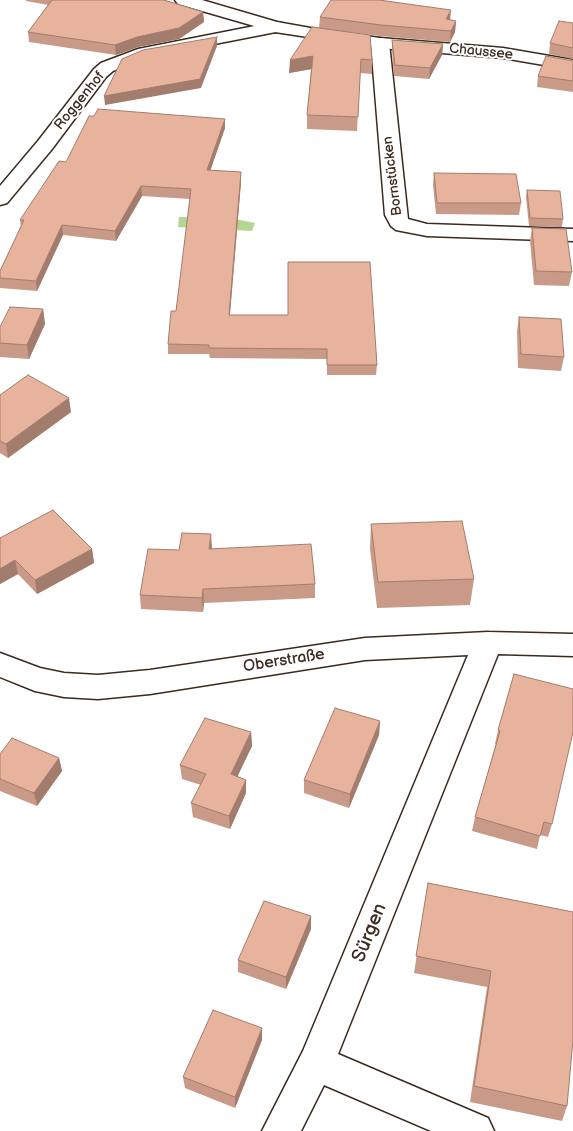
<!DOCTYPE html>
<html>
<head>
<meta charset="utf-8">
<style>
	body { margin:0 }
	canvas { display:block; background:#fff }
</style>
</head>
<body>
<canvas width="573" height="1131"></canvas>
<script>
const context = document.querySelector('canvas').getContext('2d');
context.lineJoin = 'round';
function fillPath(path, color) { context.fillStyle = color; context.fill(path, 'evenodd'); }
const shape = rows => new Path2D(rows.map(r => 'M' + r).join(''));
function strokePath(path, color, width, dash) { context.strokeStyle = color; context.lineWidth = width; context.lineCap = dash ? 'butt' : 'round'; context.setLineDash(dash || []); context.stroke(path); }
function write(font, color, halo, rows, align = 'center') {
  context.font = font + ' "Balsamiq Sans",sans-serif'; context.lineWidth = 4; context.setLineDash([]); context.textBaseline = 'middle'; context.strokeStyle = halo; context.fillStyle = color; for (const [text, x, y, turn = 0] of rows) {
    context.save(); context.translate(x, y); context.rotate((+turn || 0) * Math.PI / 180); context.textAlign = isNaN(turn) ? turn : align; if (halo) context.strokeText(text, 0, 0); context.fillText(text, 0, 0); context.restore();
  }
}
fillPath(shape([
	[179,217,225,217,255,223,252,231,178,227]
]), '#b3d792');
const street = shape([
	[275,22,281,23,284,27,281,31,143,58,113,71,106,77,52,149,7,203,0,205,0,186,38,141,94,69,101,63,138,49,275,22],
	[380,38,386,39,389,43,408,219,427,224,573,229,573,241,427,236,396,230,391,226,385,215,371,43,374,39,380,38],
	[488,632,573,634,573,656,498,654,338,1054,488,1118,494,1131,431,1131,324,1085,301,1131,262,1131,303,1051,468,655,365,660,150,694,98,699,64,697,35,691,0,677,0,653,40,668,64,673,98,675,150,670,365,638,488,632]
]);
const secondary = shape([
	[175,0,202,0,277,22,316,29,380,38,503,48,573,60,573,70,503,58,380,48,275,32,178,4,175,0]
]);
strokePath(street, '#3b2a1e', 3);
strokePath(secondary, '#3b2a1e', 3);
fillPath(street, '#fff');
fillPath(secondary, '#fff');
fillPath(shape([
	[26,0,164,0,203,12,204,22,179,39,138,47,116,55,29,42,28,32,48,5,26,1],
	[320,17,450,20,456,21,455,32,450,42,380,36,319,28],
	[573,23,573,59,549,54,550,43],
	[312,27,372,60,372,74,360,73,357,131,307,129,307,115,311,69,289,73],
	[392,40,443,44,442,55,429,79,394,76,392,51],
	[573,61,573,92,537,87,538,76],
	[225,119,225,128,210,171,241,172,241,182,230,315,377,365,376,375,327,375,327,359,210,358,209,354,168,354,168,344,176,311,190,199,142,196,116,241,63,235,37,291,0,288,0,271,21,227,20,220,66,162],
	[434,173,521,203,519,215,436,214,433,185],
	[527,190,563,219,562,227,529,226,526,197],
	[532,228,572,272,569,286,534,285,530,241],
	[43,309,45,324,29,359,0,357,0,327],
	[519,317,564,357,561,371,518,368,517,331],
	[0,395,71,412,8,458,0,453],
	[371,524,474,579,470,605,377,608,370,549],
	[0,538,92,549,94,563,37,594,18,574,0,584],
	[212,549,315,584,315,598,204,603,203,612,141,609,140,595],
	[514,674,552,824,548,837,540,835,537,849,472,831,475,817,496,744,495,744,498,730],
	[380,721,379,735,349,808,304,793,304,780],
	[251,732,252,746,237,776,246,780,246,793,230,829,193,817,191,803,201,785,182,779,180,765],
	[0,754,59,758,62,771,37,806,0,791],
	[428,883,573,912,567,1106,562,1121,470,1102,487,987,414,973],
	[311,916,311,929,286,989,238,972,238,960],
	[262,1028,262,1040,235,1108,185,1088,183,1077]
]), '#c89a87');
fillPath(shape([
	[451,10,450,21,446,19],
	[203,12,204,22,179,39,138,47,116,55,115,45],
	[456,21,455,32,450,42,451,31],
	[217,37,217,46,201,88,105,105,104,96],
	[443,44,442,55,429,79,430,68],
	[313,56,312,69,289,73,290,60],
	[225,119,225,128,207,180,207,170],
	[241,172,241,182,229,324,229,315],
	[141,186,142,196,116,241,115,231],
	[62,225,63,235,37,291,36,281],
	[43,309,45,324,29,359,27,345],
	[69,398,71,412,8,458,6,444],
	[211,534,212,548,210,564,209,549],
	[92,549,94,563,37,594,35,580],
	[15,560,18,574,0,584,0,569],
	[203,589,204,603,203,612,202,598],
	[380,721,379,735,349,808,350,794],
	[251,732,252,746,232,788,231,774],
	[59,758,62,771,37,806,34,793],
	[246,780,246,793,230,829,229,816],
	[311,916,311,929,286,989,286,977],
	[262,1028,262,1040,235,1108,235,1097]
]), '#a27d6e');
const building = shape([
	[52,0,164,0,203,12,179,28,137,37,115,45,28,32,52,0],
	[331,0,379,0,451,10,446,19,456,21,451,31,381,25,320,17,331,0],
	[559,21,573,23,573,48,550,43,559,21],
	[312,27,370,35,372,60,361,59,358,117,307,115,313,56,290,60,312,27],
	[217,37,200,79,104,96,122,59,143,50,217,37],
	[392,40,443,44,430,68,395,65,392,40],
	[546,56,573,61,573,81,538,76,546,56],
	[98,109,225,119,207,170,241,172,229,315,288,315,288,262,370,262,377,365,327,365,327,349,209,348,209,345,168,344,171,311,176,311,191,189,141,186,115,231,62,225,36,281,0,278,0,271,24,220,20,220,59,161,66,162,89,116,94,116,98,109],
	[434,173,516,174,521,203,437,203,434,173],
	[527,190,560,191,563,219,530,218,527,190],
	[532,228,566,229,572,272,536,271,532,228],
	[10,307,43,309,27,345,0,343,0,327,10,307],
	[519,317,561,319,564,357,521,354,519,317],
	[28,375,69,398,6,444,0,441,0,395,28,375],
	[53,510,92,549,35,580,15,560,0,569,0,538,53,510],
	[462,521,474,579,378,582,371,524,462,521],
	[182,533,211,534,209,549,311,544,315,584,203,589,202,598,140,595,148,549,179,550,182,533],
	[514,674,573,689,573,732,552,824,544,822,540,836,475,817,500,731,498,730,514,674],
	[335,708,380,721,350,794,304,780,335,708],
	[205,718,251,732,231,774,246,780,229,816,191,803,206,774,180,765,205,718],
	[12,738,59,758,34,793,0,779,0,754,12,738],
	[428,883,573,912,573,1040,567,1106,474,1086,491,971,416,956,428,883],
	[264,901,311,916,286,977,238,960,264,901],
	[213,1010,262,1028,235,1097,183,1077,213,1010]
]);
fillPath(building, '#e8b39d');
strokePath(building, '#a27d6e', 1);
write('14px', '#3b2a1e', '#fff', [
	["Chaussee",481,52,6],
	["Roggenhof",80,101,-51],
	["Bornstücken",393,176,-97]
]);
write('16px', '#3b2a1e', '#fff', [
	["Oberstraße",284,661,-9]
]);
write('19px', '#3b2a1e', '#fff', [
	["Sürgen",370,933,-68]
]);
</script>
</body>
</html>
